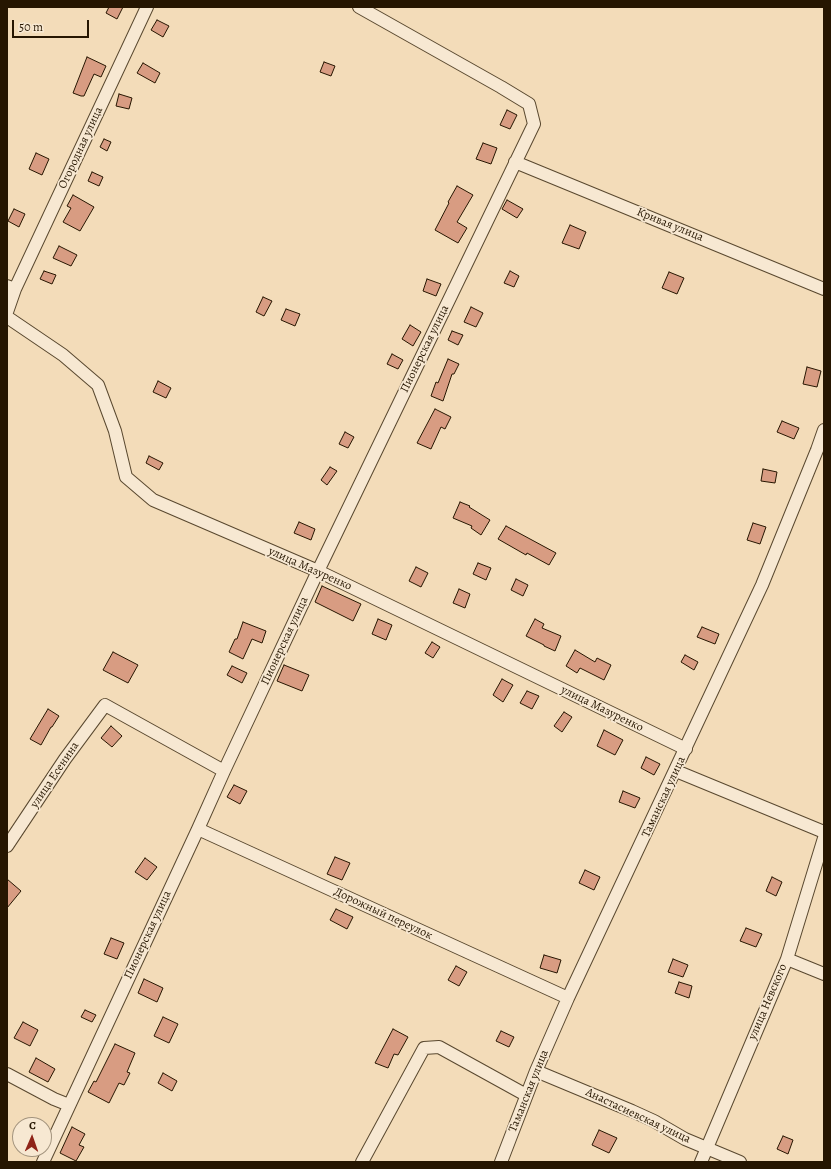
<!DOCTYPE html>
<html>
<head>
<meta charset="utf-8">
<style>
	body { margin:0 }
	#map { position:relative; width:831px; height:1169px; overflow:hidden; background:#f3dcb9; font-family:Alegreya,serif }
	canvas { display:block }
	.frame { position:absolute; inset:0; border:8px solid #261601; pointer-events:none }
	.north { position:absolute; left:12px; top:1117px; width:40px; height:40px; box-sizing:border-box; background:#f7e8d2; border:1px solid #a3947e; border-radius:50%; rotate:2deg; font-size:11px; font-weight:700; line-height:16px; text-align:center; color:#261601 }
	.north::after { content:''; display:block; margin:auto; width:14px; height:18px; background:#8f2418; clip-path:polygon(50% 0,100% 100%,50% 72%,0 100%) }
	.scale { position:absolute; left:12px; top:20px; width:77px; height:18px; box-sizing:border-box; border:2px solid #261601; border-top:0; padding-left:5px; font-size:12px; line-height:14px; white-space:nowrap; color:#261601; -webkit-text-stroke:3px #f7e8d2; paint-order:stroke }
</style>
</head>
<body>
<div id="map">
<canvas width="831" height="1169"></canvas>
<div class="frame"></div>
<div class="north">С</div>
<div class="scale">50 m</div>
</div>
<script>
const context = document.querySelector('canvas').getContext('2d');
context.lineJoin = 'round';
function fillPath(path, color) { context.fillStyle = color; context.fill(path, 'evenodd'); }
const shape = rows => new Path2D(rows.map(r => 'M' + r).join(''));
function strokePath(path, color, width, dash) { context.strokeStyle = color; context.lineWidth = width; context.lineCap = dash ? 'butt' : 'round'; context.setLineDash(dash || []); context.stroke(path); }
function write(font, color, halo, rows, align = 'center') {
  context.font = font + ' Alegreya,serif'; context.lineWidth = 3.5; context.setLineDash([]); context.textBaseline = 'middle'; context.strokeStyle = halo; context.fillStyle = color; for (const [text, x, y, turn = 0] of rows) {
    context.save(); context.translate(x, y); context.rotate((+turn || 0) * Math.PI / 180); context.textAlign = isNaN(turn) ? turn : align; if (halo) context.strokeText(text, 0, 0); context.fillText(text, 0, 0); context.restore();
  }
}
const building = shape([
	[109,7,123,7,117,19,106,13,109,7],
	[157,20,169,26,163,37,151,30,157,20],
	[87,57,106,66,101,77,94,74,84,96,81,96,73,93,87,57],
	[324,62,335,66,331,76,320,72,324,62],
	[143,63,160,73,155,83,137,73,143,63],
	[119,94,132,98,129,109,116,106,119,94],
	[507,110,517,115,510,129,500,125,507,110],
	[104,139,111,142,107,151,100,147,104,139],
	[483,143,497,148,491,164,476,159,483,143],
	[36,153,49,159,42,175,29,169,36,153],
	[92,172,103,177,99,186,88,181,92,172],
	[457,186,473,195,457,222,467,228,458,243,435,230,449,203,448,202,457,186],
	[73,195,94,207,80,231,63,222,71,208,67,206,73,195],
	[507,200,523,209,517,218,502,209,507,200],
	[14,209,25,214,19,227,8,221,14,209],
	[570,225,586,232,579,249,562,243,570,225],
	[59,246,77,255,71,266,53,258,59,246],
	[44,271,56,275,52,284,40,279,44,271],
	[510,271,519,276,514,287,504,283,510,271],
	[669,272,684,278,677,294,662,288,669,272],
	[427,279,441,284,436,296,423,291,427,279],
	[263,297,272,301,264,316,256,312,263,297],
	[471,307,483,313,476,327,464,322,471,307],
	[286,309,300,314,295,326,281,320,286,309],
	[410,325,421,332,413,346,402,339,410,325],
	[452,331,463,335,458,345,448,340,452,331],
	[392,354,403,360,398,369,387,364,392,354],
	[448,359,459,364,454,374,452,374,443,401,431,396,436,382,438,383,448,359],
	[807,367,821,371,817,387,803,384,807,367],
	[158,381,171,388,166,398,153,392,158,381],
	[435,409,451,417,445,429,441,427,431,449,417,443,435,409],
	[782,421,799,428,794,439,777,432,782,421],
	[345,432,354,437,348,448,339,444,345,432],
	[149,456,163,463,159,470,146,463,149,456],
	[330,467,337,471,327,485,321,480,330,467],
	[763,469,777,472,775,483,761,481,763,469],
	[460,502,470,506,469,507,490,520,481,535,471,528,472,526,453,518,460,502],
	[299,522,315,529,311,540,294,533,299,522],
	[753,523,766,527,760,544,747,540,753,523],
	[506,526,556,553,549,565,527,553,526,555,498,539,506,526],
	[478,563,491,568,486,580,473,574,478,563],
	[416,567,428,573,421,587,409,581,416,567],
	[516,579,528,585,523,596,511,590,516,579],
	[322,586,361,604,353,621,315,602,322,586],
	[459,589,470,594,465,608,453,603,459,589],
	[378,619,392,625,386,640,372,634,378,619],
	[535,619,544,624,542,628,561,636,555,651,544,646,544,645,526,636,535,619],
	[243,622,266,631,262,643,252,639,243,659,229,652,235,639,237,639,243,622],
	[702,627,719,634,715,644,697,637,702,627],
	[432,642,440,647,433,658,425,653,432,642],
	[575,650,595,662,597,658,611,665,604,680,580,668,577,673,566,666,575,650],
	[113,652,138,665,128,683,103,670,113,652],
	[685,655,698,662,694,670,681,662,685,655],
	[284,665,309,675,302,691,277,681,284,665],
	[232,666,247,673,242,683,227,675,232,666],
	[502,679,513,685,503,702,493,695,502,679],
	[527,691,539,696,532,709,520,703,527,691],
	[48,709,59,716,52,727,51,727,41,745,30,739,48,709],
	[564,712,572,717,562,732,554,726,564,712],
	[111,726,122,736,112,747,101,738,111,726],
	[604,730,623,740,615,755,597,746,604,730],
	[646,757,660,764,654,775,641,768,646,757],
	[234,785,247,791,240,804,227,797,234,785],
	[623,791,640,798,635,808,619,802,623,791],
	[335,857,350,863,342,880,327,874,335,857],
	[145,858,157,867,147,880,135,872,145,858],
	[585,870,600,877,594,890,579,883,585,870],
	[772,877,782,882,776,896,766,891,772,877],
	[7,879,21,891,7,908,7,879],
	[336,909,353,917,347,929,330,920,336,909],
	[746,928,762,934,756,947,740,941,746,928],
	[111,938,124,943,117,959,104,954,111,938],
	[544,955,561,960,557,973,540,968,544,955],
	[673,959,688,965,683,977,668,972,673,959],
	[456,966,467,972,459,986,448,980,456,966],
	[144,979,163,988,157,1002,138,993,144,979],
	[679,982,692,986,689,998,675,993,679,982],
	[85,1010,96,1015,92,1022,81,1017,85,1010],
	[163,1017,178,1024,169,1043,154,1036,163,1017],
	[23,1022,38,1030,30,1046,14,1038,23,1022],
	[393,1029,408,1037,398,1055,394,1054,388,1068,375,1063,393,1029],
	[501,1031,514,1037,509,1047,496,1041,501,1031],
	[115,1044,135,1053,127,1072,130,1073,124,1085,119,1083,109,1103,88,1092,94,1081,96,1082,115,1044],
	[36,1058,55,1069,48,1082,29,1072,36,1058],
	[163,1073,177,1081,172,1091,158,1083,163,1073],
	[72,1127,85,1134,79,1145,84,1147,76,1161,60,1153,72,1127],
	[599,1130,617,1138,609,1153,592,1145,599,1130],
	[783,1136,793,1140,788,1154,777,1149,783,1136]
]);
fillPath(building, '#d89c82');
strokePath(building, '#261601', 1);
const street = shape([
	[515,162,824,289],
	[7,286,15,289,7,312],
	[15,289,147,7],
	[7,317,63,355,98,385,115,431,126,477,153,500,318,571,686,749],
	[676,771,824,832],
	[198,829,568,998],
	[7,846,65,759,105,705,224,771],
	[787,959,824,974],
	[536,1071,632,1111,654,1121,685,1139,740,1162],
	[7,1074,54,1099,69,1105],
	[43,1162,198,829,224,771,318,571,534,124,529,104,501,87,359,7],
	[362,1162,424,1048,439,1047,526,1095],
	[501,1162,536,1071,568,998,762,585,817,450,824,430],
	[701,1162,787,959,824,838]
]);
strokePath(street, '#59482f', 14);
strokePath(street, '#f7e8d2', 12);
write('12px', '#261601', '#f7e8d2', [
	["Огородная улица",81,148,-65],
	["Кривая улица",670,225,22],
	["Пионерская улица",425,349,-64],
	["улица Мазуренко",310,569,24],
	["Пионерская улица",285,641,-65],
	["улица Мазуренко",602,709,26],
	["улица Есенина",55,775,-56],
	["Таманская улица",664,797,-65],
	["Дорожный переулок",383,914,25],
	["Пионерская улица",148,935,-65],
	["улица Невского",768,1002,-67],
	["Таманская улица",529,1091,-68],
	["Анастасиевская улица",638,1116,25]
]);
</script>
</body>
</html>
